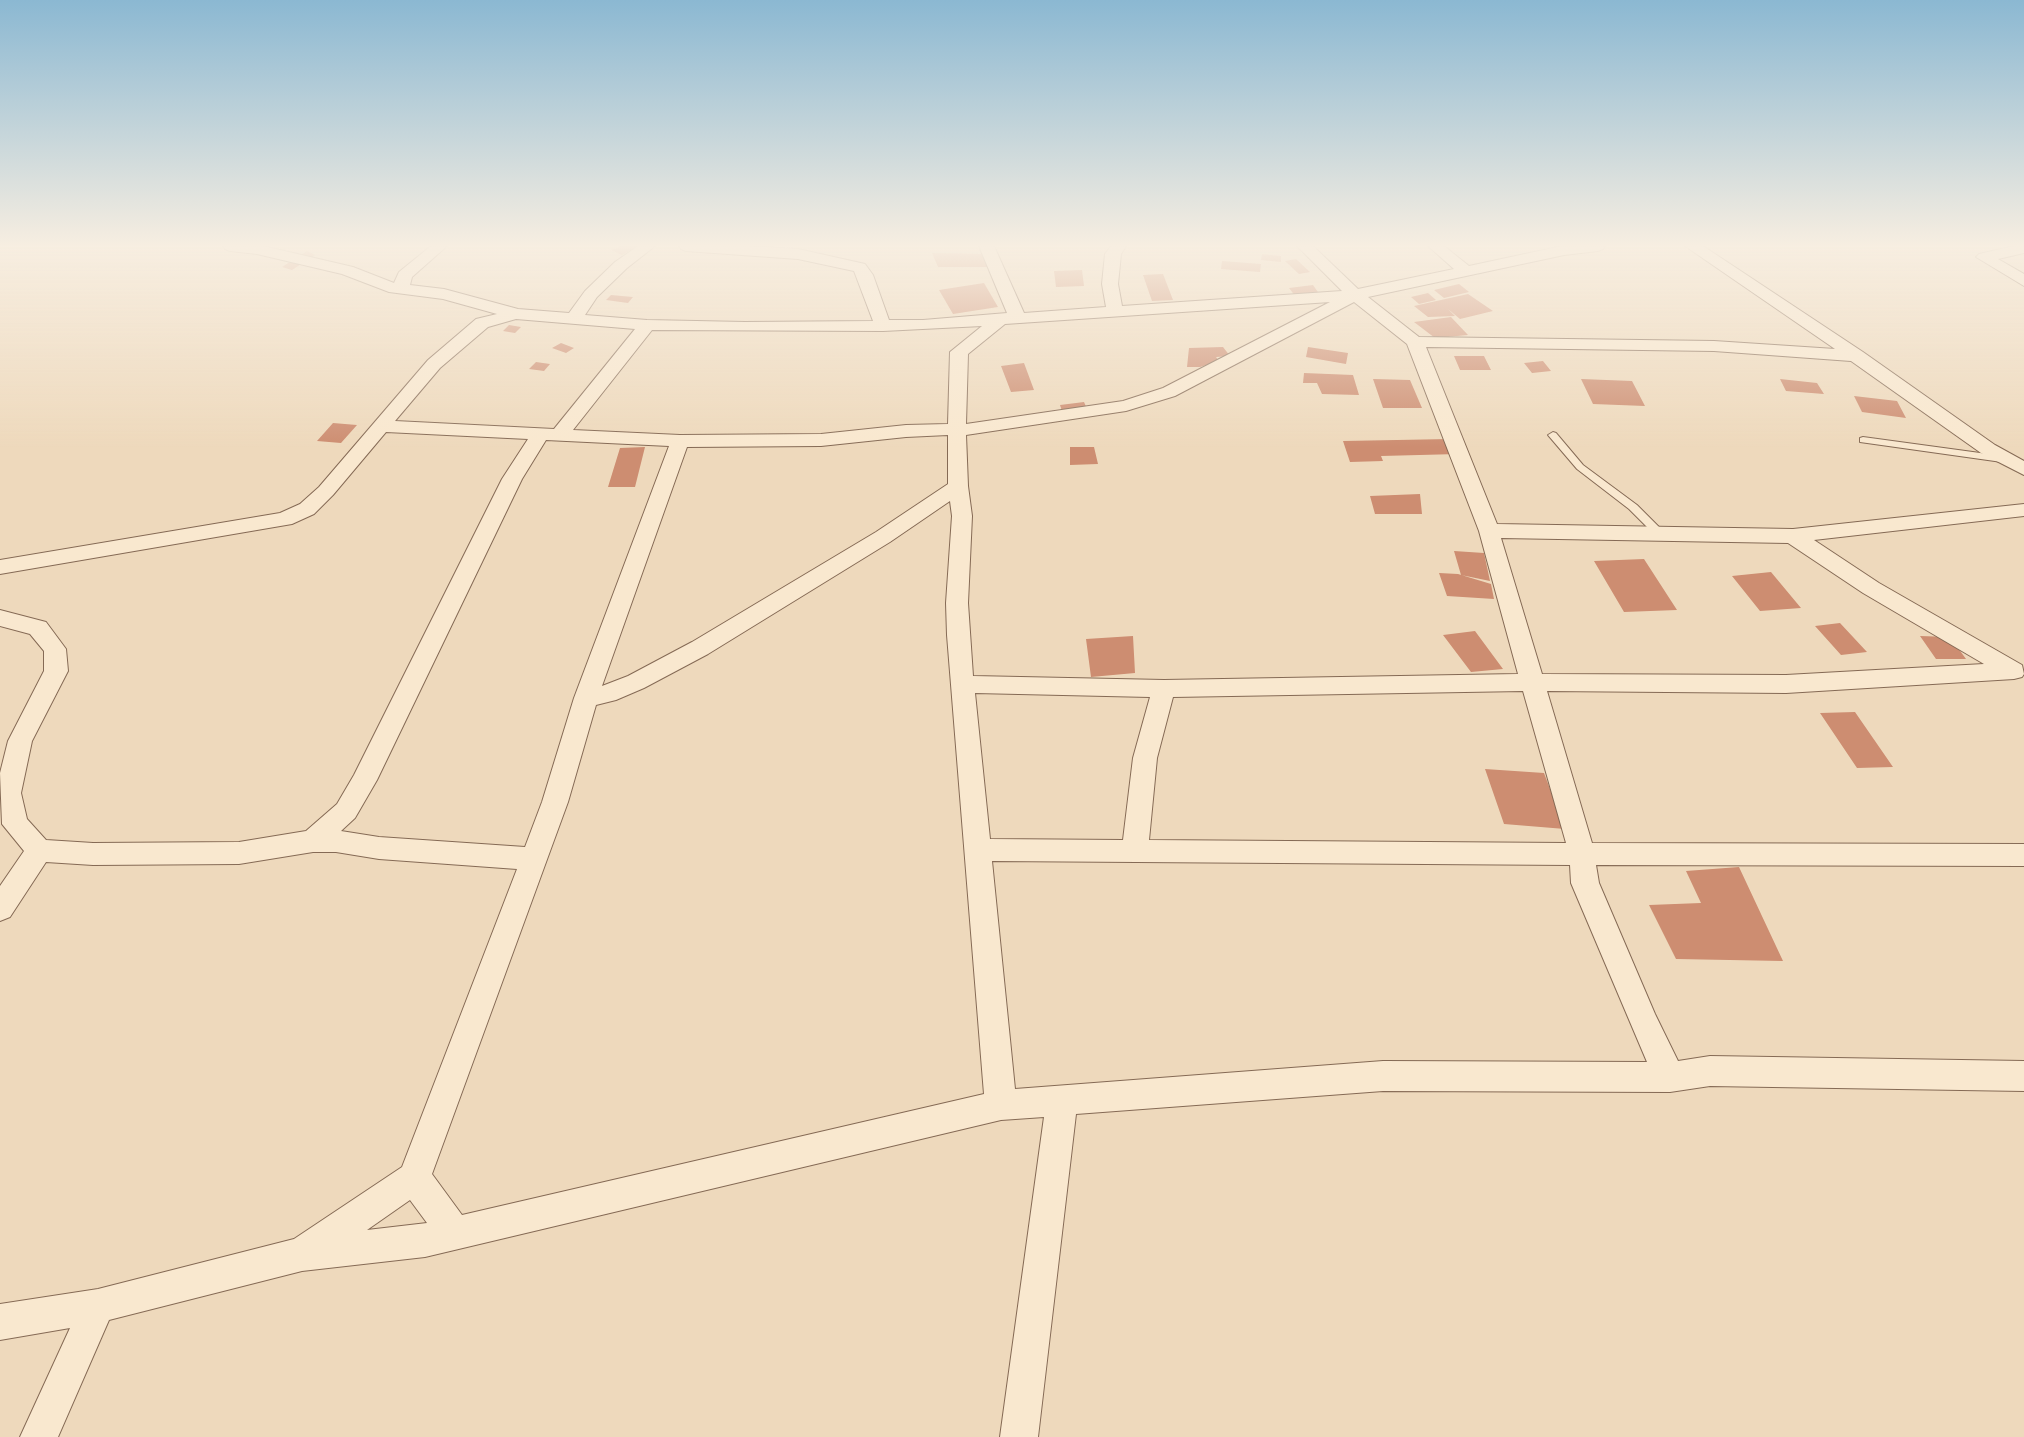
<!DOCTYPE html>
<html>
<head>
<meta charset="utf-8">
<style>
	body { margin:0 }
	canvas { display:block; background:#eed9bc }
</style>
</head>
<body>
<canvas width="2024" height="1437"></canvas>
<script>
const context = document.querySelector('canvas').getContext('2d');
context.lineJoin = 'round';
function fillPath(path, color) { context.fillStyle = color; context.fill(path, 'evenodd'); }
const shape = rows => new Path2D(rows.map(r => 'M' + r).join(''));
function strokePath(path, color, width, dash) { context.strokeStyle = color; context.lineWidth = width; context.lineCap = dash ? 'butt' : 'round'; context.setLineDash(dash || []); context.stroke(path); }
fillPath(shape([
	[621,246,633,246,637,247,622,255,611,250],
	[307,251,315,255,292,270,282,267],
	[932,253,985,254,989,267,938,267],
	[1262,254,1281,256,1281,262,1261,260],
	[1296,259,1310,272,1299,274,1285,261],
	[1222,261,1261,264,1260,272,1221,269],
	[1082,270,1084,286,1056,287,1054,271],
	[1163,274,1173,300,1152,301,1143,275],
	[984,283,998,307,953,314,939,290],
	[1459,284,1469,292,1444,298,1434,290],
	[1313,285,1320,295,1296,297,1289,288],
	[1428,293,1436,300,1419,304,1411,297],
	[1468,294,1493,311,1460,319,1448,309,1455,316,1428,317,1414,306],
	[611,295,633,297,628,303,606,300],
	[1451,317,1468,335,1435,338,1414,322],
	[509,325,521,327,515,333,503,331],
	[561,343,574,348,566,353,552,348],
	[1223,347,1230,356,1216,357,1219,361,1200,367,1187,367,1189,348],
	[1308,347,1348,353,1346,364,1306,357],
	[1454,356,1484,356,1491,370,1460,370],
	[1543,361,1551,371,1532,373,1524,363],
	[536,362,550,364,544,371,529,369],
	[1024,363,1034,390,1011,392,1001,366],
	[1304,373,1353,375,1359,395,1322,394,1317,383,1303,383],
	[1373,379,1410,380,1422,408,1383,408],
	[1581,379,1632,381,1645,406,1593,404],
	[1780,379,1817,383,1824,394,1786,391],
	[1854,396,1897,401,1906,418,1862,412],
	[1084,402,1088,411,1063,414,1060,405],
	[333,423,357,425,341,443,317,441],
	[1450,439,1458,454,1381,456,1383,461,1350,462,1343,441],
	[645,447,635,487,608,487,620,448],
	[1070,447,1094,447,1098,464,1070,465],
	[1420,494,1422,514,1375,514,1370,496],
	[1454,551,1484,553,1490,581,1461,575],
	[1644,559,1677,610,1624,612,1594,561],
	[1771,572,1801,608,1760,611,1732,576],
	[1439,573,1458,574,1491,584,1494,599,1447,596],
	[1840,623,1867,652,1841,655,1815,626],
	[1475,631,1503,669,1471,672,1443,635],
	[1133,636,1135,673,1091,677,1086,639],
	[1920,636,1950,637,1966,659,1936,659],
	[1855,712,1893,767,1857,768,1820,713],
	[1485,769,1544,773,1565,829,1504,824],
	[1739,867,1783,961,1676,959,1649,905,1701,903,1686,871]
]), '#cd8d71');
const lane = shape([
	[1553,432,1556,433,1583,465,1637,505,1663,531,1664,533,1663,535,1655,535,1629,509,1577,469,1548,435,1553,432],
	[1863,437,2002,456,2007,459,2002,462,1860,442,1860,438,1863,437]
]);
const street = shape([
	[223,246,263,246,353,267,394,283,399,272,431,246,447,246,412,277,410,285,444,289,518,309,569,313,585,291,615,262,638,246,655,246,627,268,597,297,585,315,647,320,745,322,873,321,854,271,798,259,686,251,681,249,679,246,747,246,798,249,865,264,873,275,889,320,923,320,1007,313,979,246,994,246,1024,313,1106,307,1102,284,1105,254,1111,246,1126,246,1121,254,1118,284,1122,306,1342,291,1297,246,1313,246,1358,289,1454,269,1428,246,1444,246,1469,266,1562,246,1605,246,1603,249,1598,251,1564,255,1368,297,1419,337,1714,341,1835,349,1685,246,1703,246,1863,352,1995,445,2024,461,2024,475,1981,453,1851,361,1714,351,1426,347,1497,524,1793,529,2024,504,2024,516,1814,540,1879,583,2022,665,2024,674,2022,677,2014,679,1786,693,1547,691,1592,843,2024,844,2024,866,1596,865,1599,883,1655,1014,1678,1061,1710,1056,2024,1061,2024,1091,1710,1086,1670,1092,1383,1091,1076,1114,1038,1437,1000,1437,1044,1117,1001,1120,425,1257,302,1271,109,1320,58,1437,20,1437,70,1328,0,1340,0,1304,98,1289,294,1239,402,1167,517,869,379,859,336,852,313,852,239,864,93,865,46,862,10,917,0,921,0,886,24,851,2,824,0,773,8,741,44,671,44,651,30,634,0,626,0,610,46,622,66,649,68,671,32,741,21,793,27,819,46,840,93,843,239,842,306,831,337,804,354,775,502,479,528,439,386,432,333,495,314,514,292,524,0,574,0,560,280,513,300,504,319,487,428,360,476,319,497,314,443,299,389,292,342,274,257,254,230,251,225,249,223,246],
	[1330,302,1163,388,1123,401,966,424,968,354,1005,324,1330,302],
	[1354,302,1407,344,1479,531,1518,674,1164,680,973,676,968,603,972,516,968,486,966,435,1126,411,1175,396,1354,302],
	[516,319,635,329,554,429,395,421,440,368,488,327,516,319],
	[982,326,950,352,948,424,906,425,821,434,680,435,573,430,652,330,883,331,982,326],
	[948,435,948,484,876,532,692,642,628,676,602,686,687,447,821,446,906,437,948,435],
	[546,440,669,446,574,698,542,802,525,847,379,837,341,831,355,818,377,780,522,479,546,440],
	[950,501,952,516,946,603,947,635,984,1094,462,1215,432,1174,568,802,596,705,616,700,644,688,708,654,890,542,950,501],
	[1501,538,1788,543,1863,593,1984,664,1786,675,1542,674,1501,538],
	[1523,691,1566,843,1149,840,1157,758,1173,697,1523,691],
	[975,693,1150,697,1133,758,1123,840,990,839,975,693],
	[992,861,1570,865,1571,883,1647,1062,1383,1061,1015,1089,992,861],
	[410,1200,427,1223,367,1230,410,1200],
	[2014,246,2024,246,2024,253,1998,259,2024,274,2024,286,1976,257,1979,254,2014,246]
]);
strokePath(lane, '#856a55', 2);
strokePath(street, '#856a55', 2);
fillPath(lane, '#f9e8cf');
fillPath(street, '#f9e8cf');
const sky = context.createLinearGradient(0, 0, 0, 447);
sky.addColorStop(0, '#8bb8d2');
sky.addColorStop(0.55, '#f7eee1');
sky.addColorStop(1, '#f7eee100');
context.fillStyle = sky;
context.fillRect(0, 0, 2024, 447);
</script>
</body>
</html>
